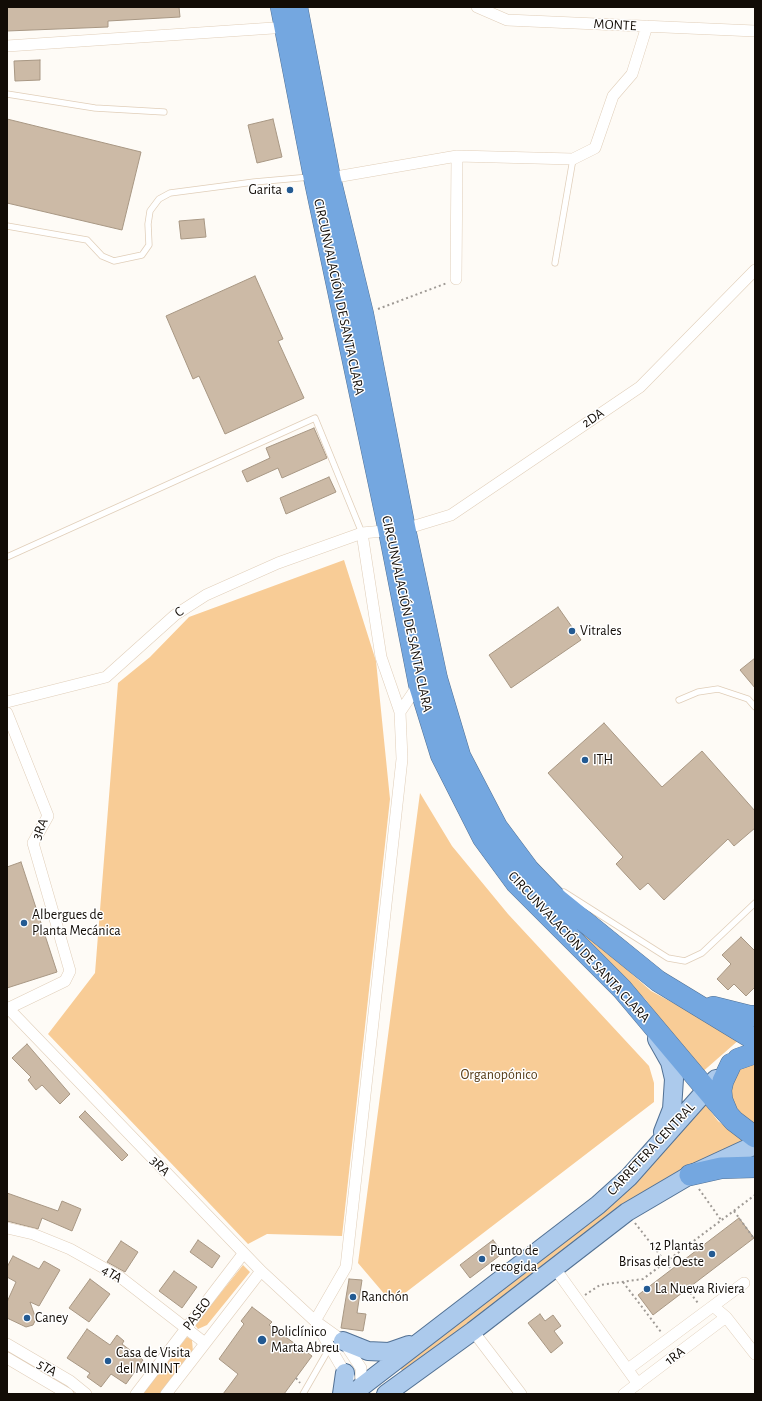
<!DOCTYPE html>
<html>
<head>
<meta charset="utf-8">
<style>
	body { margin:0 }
	#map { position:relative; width:762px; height:1401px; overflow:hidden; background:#fefbf6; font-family:"Alegreya Sans",sans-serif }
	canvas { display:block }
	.frame { position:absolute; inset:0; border:8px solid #120c06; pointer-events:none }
</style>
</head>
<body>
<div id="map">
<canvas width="762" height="1401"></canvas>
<div class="frame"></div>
</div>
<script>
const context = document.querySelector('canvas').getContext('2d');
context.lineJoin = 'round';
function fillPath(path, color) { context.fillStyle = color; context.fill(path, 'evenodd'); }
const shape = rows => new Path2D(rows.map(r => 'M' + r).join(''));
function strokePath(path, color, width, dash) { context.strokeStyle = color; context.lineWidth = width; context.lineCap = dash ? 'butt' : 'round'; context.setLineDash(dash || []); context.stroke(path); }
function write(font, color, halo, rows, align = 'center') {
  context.font = font + ' "Alegreya Sans",sans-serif'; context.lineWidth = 3; context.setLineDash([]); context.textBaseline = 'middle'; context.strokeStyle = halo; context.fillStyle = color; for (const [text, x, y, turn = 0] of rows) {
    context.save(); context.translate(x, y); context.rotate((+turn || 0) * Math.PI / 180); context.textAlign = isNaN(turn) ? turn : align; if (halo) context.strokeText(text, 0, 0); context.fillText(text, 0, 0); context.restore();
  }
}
fillPath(shape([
	[344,560,376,661,390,799,342,1236,267,1234,248,1244,48,1034,95,973,118,683,150,657,189,617],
	[420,793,452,846,508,914,649,1066,654,1083,654,1102,392,1303,358,1263],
	[531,884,651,991,740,1039,700,1074,646,1000,549,907],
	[755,1058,755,1127,732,1111,730,1078,748,1060],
	[702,1100,718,1121,746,1142,406,1372,402,1371,400,1367,619,1196,659,1157],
	[243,1265,250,1272,207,1325,198,1329,195,1325],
	[187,1337,192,1340,193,1352,161,1394,141,1394]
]), '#f8cc96');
const building = shape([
	[7,7,179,7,180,17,108,21,108,27,7,31,7,7],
	[40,60,40,80,15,81,14,61,40,60],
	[7,119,141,152,122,230,7,203,7,119],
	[273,119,282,157,257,163,248,125,273,119],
	[204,219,206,237,181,239,179,221,204,219],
	[255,276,283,339,278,341,304,398,225,434,199,376,193,379,166,316,255,276],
	[314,428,327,458,282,478,278,468,247,482,242,471,270,458,266,448,314,428],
	[329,477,336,492,286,514,280,498,329,477],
	[558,607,581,640,511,688,489,655,558,607],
	[755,658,755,688,740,670,755,658],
	[604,723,662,787,702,751,755,811,755,828,734,846,728,839,664,900,648,883,640,890,616,864,623,857,548,773,604,723],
	[21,862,57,972,7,988,7,867,21,862],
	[741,937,755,951,755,987,746,996,734,984,728,990,717,979,731,964,722,955,741,937],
	[27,1044,70,1094,60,1104,42,1085,36,1090,28,1080,31,1077,12,1058,27,1044],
	[85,1111,128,1155,122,1161,79,1117,85,1111],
	[7,1193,58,1211,62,1201,81,1209,72,1231,42,1218,38,1229,7,1221,7,1193],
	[739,1218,754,1238,653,1315,638,1295,739,1218],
	[198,1240,220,1256,212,1268,190,1252,198,1240],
	[493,1240,503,1253,470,1278,460,1265,493,1240],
	[121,1241,138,1252,125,1272,107,1262,121,1241],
	[13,1256,39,1269,44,1261,60,1270,39,1306,30,1302,36,1319,33,1325,26,1327,7,1318,7,1302,16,1282,7,1277,7,1267,13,1256],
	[174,1271,197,1287,182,1308,159,1291,174,1271],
	[90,1279,110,1294,89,1322,69,1308,90,1279],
	[349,1279,362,1280,357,1313,366,1314,363,1331,341,1328,349,1279],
	[252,1307,272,1322,269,1325,312,1356,284,1394,223,1394,238,1374,219,1359,244,1324,241,1321,252,1307],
	[540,1314,545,1321,553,1315,561,1326,554,1331,563,1343,551,1353,528,1323,540,1314],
	[87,1329,110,1345,117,1335,124,1341,122,1344,143,1360,126,1384,111,1374,101,1387,87,1377,90,1373,67,1358,87,1329]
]);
fillPath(building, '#ccbaa6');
strokePath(building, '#a89783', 1);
const lane = shape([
	[7,94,95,108,164,112],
	[7,226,87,240,102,256,114,261,142,255,149,245,148,224,150,211,159,199,170,193,254,182,310,177],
	[555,263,573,159],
	[7,557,315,418,362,533],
	[679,700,698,692,718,689,748,699,755,707],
	[564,892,668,958,685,961,702,953,755,903],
	[303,1394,330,1347]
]);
const street = shape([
	[477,7,507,20,755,31],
	[7,46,288,27],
	[330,178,457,156,573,159,595,148,613,96,632,74,647,26],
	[456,279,457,156],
	[362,533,381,657,400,712],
	[7,702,106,677,175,615,206,595,278,563,362,533,405,529,451,515,640,387,755,270],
	[7,713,48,816,33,843,70,971,65,981,7,1009],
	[8,1008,261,1271,315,1321,343,1341,361,1368,361,1387],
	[7,1228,33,1234,70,1249,120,1277,205,1343],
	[554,1267,638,1384],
	[713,1306,726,1317,755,1354],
	[315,1321,346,1267,402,759,400,712,419,684],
	[317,1325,345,1373,349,1377],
	[473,1331,521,1394],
	[7,1344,70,1381,86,1394],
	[7,1358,68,1394],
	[628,1369,744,1283],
	[136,1394,243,1254],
	[166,1394,261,1271],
	[624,1394,726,1317]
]);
const primary = shape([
	[657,1039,670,1062,674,1079,672,1109,663,1132],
	[343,1341,368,1351,389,1352,409,1345],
	[342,1394,345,1373],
	[352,1394,598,1205,629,1177,716,1079],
	[386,1394,473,1331,627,1212,690,1175,755,1145]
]);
const highway = shape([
	[281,7,314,177,389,531,419,684,441,755,483,838,516,883,622,989,717,1102,734,1121,755,1137],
	[297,7,330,178,363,314,405,529,437,679,460,756,497,827,529,870,558,900,658,981,755,1040],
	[713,1007,749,1016,755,1016],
	[738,1059,755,1053],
	[727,1112,722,1100,721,1090,723,1081,731,1064],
	[690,1175,721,1168,755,1167]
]);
strokePath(lane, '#e0ceb9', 7);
strokePath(street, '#e0ceb9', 12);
strokePath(primary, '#527194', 20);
strokePath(highway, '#527194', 22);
strokePath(shape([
	[378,309,447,283],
	[699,1189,721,1220],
	[734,1211,755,1240],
	[635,1223,671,1269],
	[623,1282,661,1332],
	[687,1289,698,1303],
	[585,1295,600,1285,643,1279,755,1195],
	[296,1378,300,1383]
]), '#9f9a95', 2, [2, 3]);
strokePath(lane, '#fff', 5.5);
strokePath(street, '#fff', 11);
strokePath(primary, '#accaec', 18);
strokePath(highway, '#74a7e0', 21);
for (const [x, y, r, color] of [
	[290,190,4,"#235a92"],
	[572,631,4,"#235a92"],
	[585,760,4,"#235a92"],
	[24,923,4,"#235a92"],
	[712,1254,4,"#235a92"],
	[482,1259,4,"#235a92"],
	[647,1289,4,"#235a92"],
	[353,1297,4,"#235a92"],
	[27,1318,4,"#235a92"],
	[262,1340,5,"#235a92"],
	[108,1361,4,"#235a92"]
]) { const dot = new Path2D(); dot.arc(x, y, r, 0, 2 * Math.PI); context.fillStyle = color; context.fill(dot); strokePath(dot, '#fff', 1.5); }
write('14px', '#120c06', '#fff', [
	["MONTE",615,25,3],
	["CIRCUNVALACIÓN DE SANTA CLARA",339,297,78],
	["2DA",593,418,-34],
	["C",179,612,-35],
	["CIRCUNVALACIÓN DE SANTA CLARA",407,614,78],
	["3RA",40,829,-68],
	["CIRCUNVALACIÓN DE SANTA CLARA",579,947,47],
	["CARRETERA CENTRAL",651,1149,-47],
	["3RA",160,1166,46],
	["4TA",112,1274,31],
	["PASEO",197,1314,-53],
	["1RA",675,1356,-37],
	["5TA",47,1368,31]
]);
write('14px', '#120c06', '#fff', [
	["Garita",282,190,"right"],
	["Vitrales",580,631],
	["ITH",593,760],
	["Albergues de",32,915],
	["Planta Mecánica",32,931],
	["12 Plantas",704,1246,"right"],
	["Brisas del Oeste",704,1262,"right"],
	["Punto de",490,1251],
	["recogida",490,1267],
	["La Nueva Riviera",655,1289],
	["Ranchón",361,1297],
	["Caney",35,1318],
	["Policlínico",271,1332],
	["Marta Abreu",271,1348],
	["Casa de Visita",116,1353],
	["del MININT",116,1369]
], 'left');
write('14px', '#553b17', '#fff', [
	["Organopónico",499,1075]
]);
</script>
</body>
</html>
